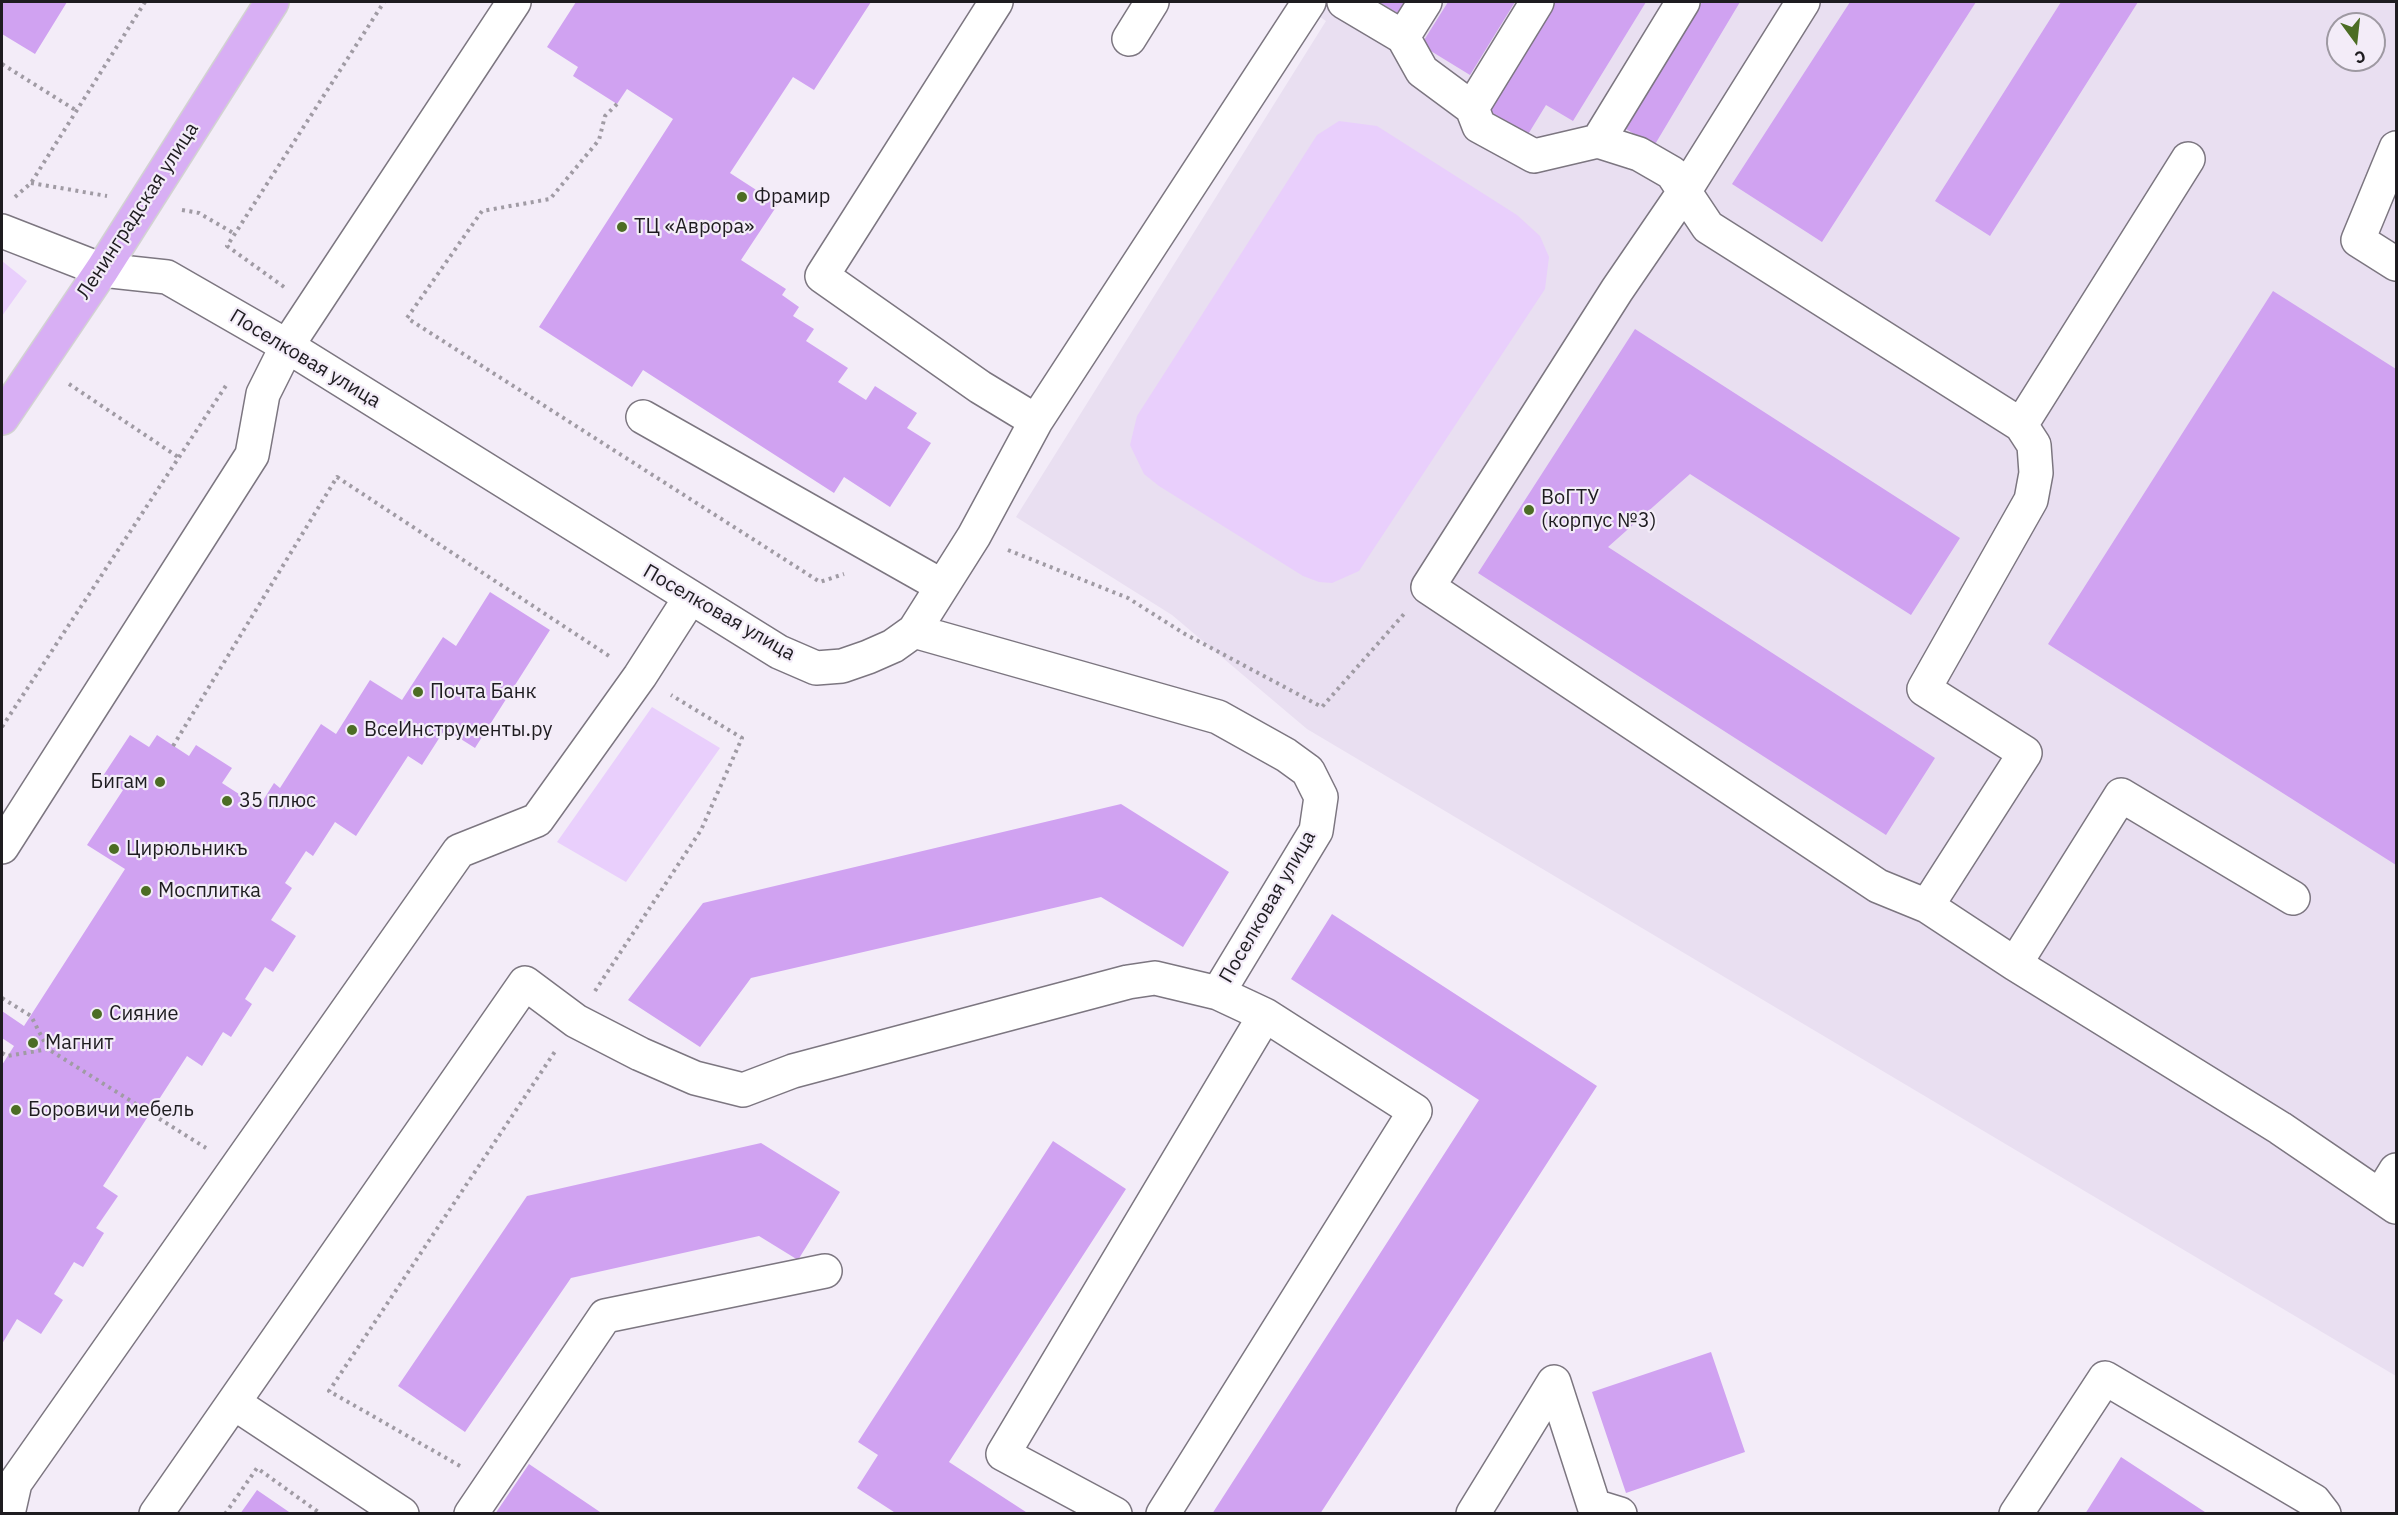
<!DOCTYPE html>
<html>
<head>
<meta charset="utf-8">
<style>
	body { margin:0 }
	#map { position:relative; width:2398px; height:1515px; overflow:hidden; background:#f3ecf8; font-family:"IBM Plex Sans",sans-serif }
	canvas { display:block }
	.frame { position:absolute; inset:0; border:3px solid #1e1c20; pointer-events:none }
	.north { position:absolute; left:2326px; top:12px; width:60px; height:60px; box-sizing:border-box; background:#f3ecf8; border:2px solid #9e99a2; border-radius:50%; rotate:165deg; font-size:16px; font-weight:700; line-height:24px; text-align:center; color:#1e1c20 }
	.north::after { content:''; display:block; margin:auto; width:21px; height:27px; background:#4c6d24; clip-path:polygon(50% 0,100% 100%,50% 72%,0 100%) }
</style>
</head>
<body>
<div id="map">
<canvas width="2398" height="1515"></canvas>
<div class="frame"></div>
<div class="north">С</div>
</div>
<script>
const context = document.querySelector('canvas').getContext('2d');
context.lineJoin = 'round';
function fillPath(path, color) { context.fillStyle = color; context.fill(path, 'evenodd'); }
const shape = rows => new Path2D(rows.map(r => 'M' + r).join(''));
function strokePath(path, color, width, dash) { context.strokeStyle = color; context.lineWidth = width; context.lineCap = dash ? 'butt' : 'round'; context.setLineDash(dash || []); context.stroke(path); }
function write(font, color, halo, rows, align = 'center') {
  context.font = font + ' "IBM Plex Sans",sans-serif'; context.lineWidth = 4.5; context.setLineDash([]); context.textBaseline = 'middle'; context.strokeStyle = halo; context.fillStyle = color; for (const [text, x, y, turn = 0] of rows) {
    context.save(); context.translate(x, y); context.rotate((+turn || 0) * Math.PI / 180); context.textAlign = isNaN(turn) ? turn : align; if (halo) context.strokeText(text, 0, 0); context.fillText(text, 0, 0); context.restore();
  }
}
fillPath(shape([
	[1298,2,2396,2,2396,1376,1307,729,1172,615,1016,517,1326,21],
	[2338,24,2374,24,2374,60,2338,60]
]), '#e9dff1');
fillPath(shape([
	[1339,121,1377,126,1517,215,1540,236,1549,257,1545,289,1359,571,1332,583,1319,582,1303,576,1159,486,1144,474,1130,445,1137,416,1301,160,1317,135],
	[2,261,27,281,2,316],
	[652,707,720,748,626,882,557,842]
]), '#e9cffc');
fillPath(shape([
	[2,2,67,2,35,54,2,34],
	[576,2,871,2,814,90,793,77,730,173,778,204,741,260,786,289,782,295,799,307,793,316,814,329,806,341,848,368,838,382,866,400,875,386,917,413,907,428,931,443,890,507,844,477,834,493,643,370,632,387,539,327,673,119,627,89,617,104,573,76,578,67,547,47],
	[1379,2,1404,2,1398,13],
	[1448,2,1515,2,1470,75,1421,45],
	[1554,2,1646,2,1573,121,1546,105,1527,136,1487,112],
	[1702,2,1740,2,1654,146,1626,129],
	[1850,2,1976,2,1822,242,1732,184],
	[2061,2,2138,2,1990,236,1935,201],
	[2273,291,2396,369,2396,865,2048,644],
	[1635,329,1960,538,1911,615,1690,474,1608,547,1935,758,1886,835,1478,573],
	[490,592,550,630,475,748,445,729,422,765,408,756,356,836,335,822,313,856,306,851,285,883,292,888,271,920,296,936,273,972,265,967,245,999,252,1004,231,1037,223,1032,202,1066,187,1056,103,1186,118,1196,96,1228,104,1233,83,1267,74,1262,54,1294,63,1300,41,1334,17,1319,2,1344,2,1065,14,1046,2,1038,2,1011,24,1026,125,869,87,845,123,790,103,776,130,735,149,747,157,735,189,756,196,745,232,768,222,783,259,807,274,783,280,788,321,724,336,734,370,680,402,700,443,637,456,646],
	[1121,804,1229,872,1183,947,1101,897,751,978,700,1047,628,1000,703,903],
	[1332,914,1597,1086,1320,1514,1212,1514,1479,1100,1291,979],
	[1053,1141,1126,1189,949,1462,1029,1514,897,1514,857,1488,878,1455,858,1442],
	[761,1143,840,1192,798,1260,759,1236,571,1278,465,1432,398,1386,527,1196],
	[1711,1352,1745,1452,1626,1493,1592,1392],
	[2121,1457,2208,1514,2085,1514],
	[529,1464,603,1514,495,1514],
	[257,1490,292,1514,240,1514]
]), '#d0a2f1');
const minor = shape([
	[1344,2,1403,37,1422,71,1472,108,1479,126,1534,156,1598,141,1639,154,1672,173,1708,227,2021,425,2034,445,2036,473,2031,500,1924,689,2025,753,1927,906],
	[1803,2,1684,192,1617,290,1428,587,1878,886,1927,906,2015,964,2280,1128,2396,1207],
	[1403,37,1425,2],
	[1129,39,1152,2],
	[1472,108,1537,2],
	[1598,141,1683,2],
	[2396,148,2358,240,2396,264],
	[2,231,102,270,167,277,287,346,779,652,816,668,842,666,868,657,893,646,914,631,1218,717,1286,755,1308,771,1321,797,1316,831,1218,993],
	[643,417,942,586],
	[1036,421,1309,2],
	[2021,425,2188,159],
	[914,631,974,536,1036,421,980,387,822,276,996,2],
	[2,847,252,455,263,394,287,346,514,2],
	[2015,964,2121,795,2293,898],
	[2380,1196,2396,1170],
	[234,1403,402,1514],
	[8,1514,15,1483,459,851,537,820,640,676,690,598],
	[156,1514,525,983,576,1021,640,1054,695,1078,743,1090,793,1071,1128,982,1155,978,1218,993,1265,1015],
	[471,1514,605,1316,825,1271],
	[1115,1514,1003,1454,1265,1015,1415,1111,1163,1514],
	[1473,1514,1554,1382,1594,1506,1620,1514],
	[2016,1514,2105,1378,2314,1501,2324,1514]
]);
const major = shape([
	[2,418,102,270,272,2]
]);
strokePath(minor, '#7c7680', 36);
strokePath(major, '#d2d2d2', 36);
strokePath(shape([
	[2,64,77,111],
	[617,104,605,116,599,140,550,199,482,211,407,318,820,582,844,574],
	[31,183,107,196],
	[15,197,31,183,145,2],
	[182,210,199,213,235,234],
	[284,287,227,246,384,2],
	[69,384,178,457],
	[1008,550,1128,598,1185,634,1322,707,1404,614],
	[2,727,227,384],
	[173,746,337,477,609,656],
	[595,991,701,830,742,738,671,695],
	[2,998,31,1016,48,1049,206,1148],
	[2,1053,7,1056,48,1049],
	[460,1466,329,1391,556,1050],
	[225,1514,257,1468,321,1514]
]), '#a09ba4', 4, [3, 4.5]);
strokePath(minor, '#fff', 33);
strokePath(major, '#d8aff4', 33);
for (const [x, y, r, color] of [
	[742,197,6,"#4c6d24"],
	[622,227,6,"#4c6d24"],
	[1529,510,6,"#4c6d24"],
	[418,692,6,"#4c6d24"],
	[352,730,6,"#4c6d24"],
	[160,782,6,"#4c6d24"],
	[227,801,6,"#4c6d24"],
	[114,849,6,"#4c6d24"],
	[146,891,6,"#4c6d24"],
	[97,1014,6,"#4c6d24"],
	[33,1043,6,"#4c6d24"],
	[16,1110,6,"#4c6d24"]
]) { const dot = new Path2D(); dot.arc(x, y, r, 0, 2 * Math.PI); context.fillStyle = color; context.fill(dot); strokePath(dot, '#f3ecf8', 2); }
write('20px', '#1e1c20', '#f3ecf8', [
	["Фрамир",754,197],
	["ТЦ «Аврора»",634,227],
	["ВоГТУ",1541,498],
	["(корпус №3)",1541,521],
	["Почта Банк",430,692],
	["ВсеИнструменты.ру",364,730],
	["Бигам",148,782,"right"],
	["35 плюс",239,801],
	["Цирюльникъ",126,849],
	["Мосплитка",158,891],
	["Сияние",109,1014],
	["Магнит",45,1043],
	["Боровичи мебель",28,1110]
], 'left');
write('20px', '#1e1c20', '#f3ecf8', [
	["Ленинградская улица",138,211,-57],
	["Поселковая улица",305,359,31],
	["Поселковая улица",719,613,30],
	["Поселковая улица",1268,907,-60]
]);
</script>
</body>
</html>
